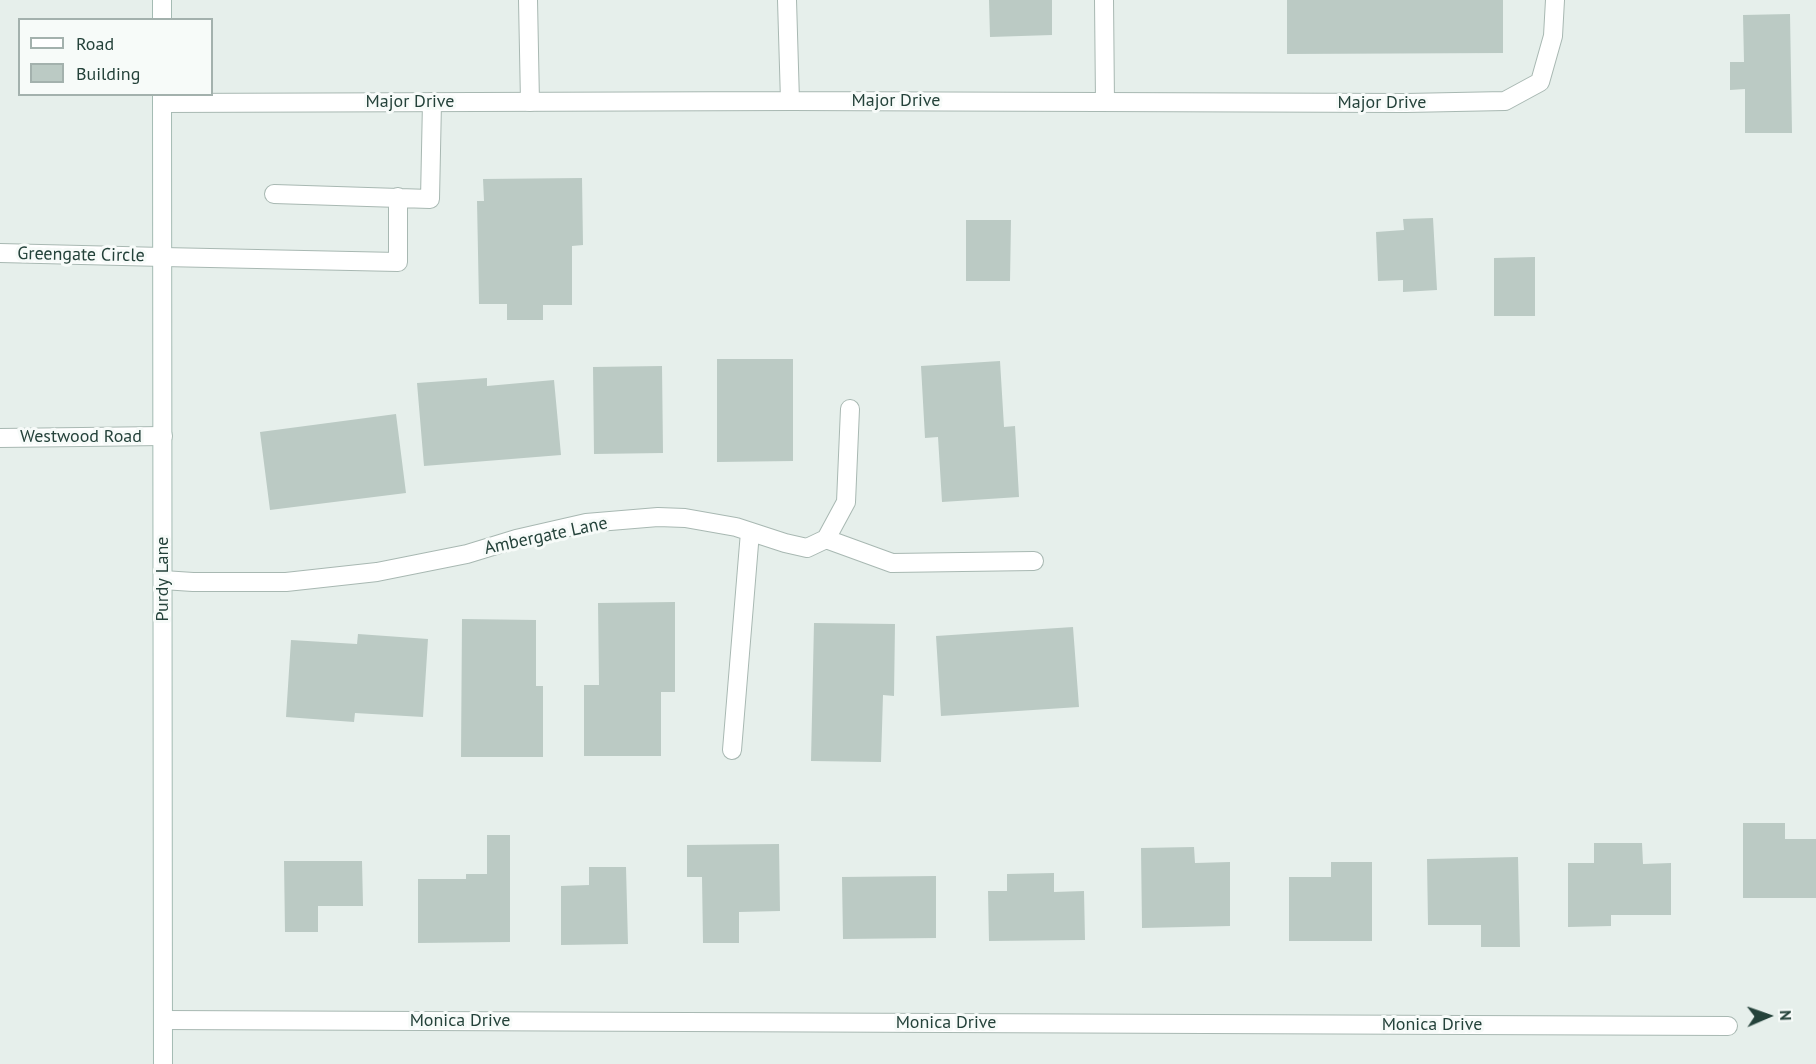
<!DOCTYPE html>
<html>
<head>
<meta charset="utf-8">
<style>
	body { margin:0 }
	#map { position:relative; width:1816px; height:1064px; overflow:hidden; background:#e6efeb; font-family:"PT Sans",sans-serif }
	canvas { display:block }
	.legend { position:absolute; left:18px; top:18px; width:195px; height:78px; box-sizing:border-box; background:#f7fbf9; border:2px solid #a3b1ad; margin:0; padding:8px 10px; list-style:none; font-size:18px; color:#24423a }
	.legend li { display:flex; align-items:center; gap:12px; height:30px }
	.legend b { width:30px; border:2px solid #a3b1ad }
	.north { position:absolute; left:1738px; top:986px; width:60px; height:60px; -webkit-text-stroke:4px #f7fbf9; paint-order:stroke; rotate:88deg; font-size:16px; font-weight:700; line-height:24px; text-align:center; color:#24423a }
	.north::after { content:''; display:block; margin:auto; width:21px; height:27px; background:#24423a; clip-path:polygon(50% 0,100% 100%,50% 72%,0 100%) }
</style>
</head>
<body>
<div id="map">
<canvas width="1816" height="1064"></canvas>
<ul class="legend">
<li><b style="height:8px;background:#fff"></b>Road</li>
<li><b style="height:16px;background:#bbcac4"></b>Building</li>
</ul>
<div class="north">N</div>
</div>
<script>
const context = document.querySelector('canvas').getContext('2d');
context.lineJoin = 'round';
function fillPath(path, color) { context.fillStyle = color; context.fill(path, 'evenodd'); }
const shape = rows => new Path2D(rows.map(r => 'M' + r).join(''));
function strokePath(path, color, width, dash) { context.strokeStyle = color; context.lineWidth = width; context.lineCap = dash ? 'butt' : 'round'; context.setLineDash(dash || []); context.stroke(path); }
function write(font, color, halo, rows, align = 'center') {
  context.font = font + ' "PT Sans",sans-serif'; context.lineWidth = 6; context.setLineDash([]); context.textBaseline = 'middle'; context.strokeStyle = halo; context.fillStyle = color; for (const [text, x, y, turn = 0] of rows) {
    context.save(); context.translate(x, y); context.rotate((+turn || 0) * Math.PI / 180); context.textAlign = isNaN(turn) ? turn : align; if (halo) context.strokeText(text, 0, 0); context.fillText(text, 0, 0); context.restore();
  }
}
fillPath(shape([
	[989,0,1052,0,1052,35,990,37],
	[1287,0,1503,0,1503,53,1287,54],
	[1790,14,1792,133,1745,133,1745,89,1730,90,1730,62,1744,62,1743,15],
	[582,178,583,245,572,246,572,305,543,305,543,320,507,320,507,304,479,304,477,201,484,201,483,179],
	[1433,218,1437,290,1403,292,1403,280,1378,281,1376,232,1404,230,1403,219],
	[966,220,1011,220,1010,281,966,281],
	[1535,257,1535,316,1494,316,1494,258],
	[717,359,793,359,793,461,717,462],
	[1000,361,1004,427,1015,426,1019,497,942,502,938,437,925,438,921,366],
	[662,366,663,453,594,454,593,367],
	[487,378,487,386,554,380,561,455,424,466,417,383],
	[396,414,406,493,270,510,260,432],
	[675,602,675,692,661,692,661,756,584,756,584,685,599,685,598,603],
	[462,619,536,620,536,686,543,686,543,757,461,757],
	[814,623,895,624,894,696,883,695,881,762,811,761],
	[1073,627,1079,707,941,716,936,636],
	[358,634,428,639,423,717,355,713,354,722,286,717,291,640,357,644],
	[1743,823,1785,823,1785,839,1816,839,1816,898,1743,898],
	[487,835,510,835,510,942,418,943,418,879,466,879,466,874,487,874],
	[1594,843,1642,843,1643,864,1671,863,1671,915,1611,915,1611,926,1568,927,1568,863,1594,863],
	[779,844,780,911,739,912,739,943,703,943,702,877,687,877,687,845],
	[1194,847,1195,863,1230,862,1230,926,1142,928,1141,848],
	[1518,857,1520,947,1481,947,1481,925,1428,925,1427,859],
	[284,861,362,861,363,906,318,906,318,932,285,932],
	[1331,862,1372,862,1372,941,1289,941,1289,877,1331,877],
	[589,867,626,867,628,944,561,945,561,886,589,885],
	[1054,873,1054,892,1084,891,1085,940,989,941,988,891,1007,891,1007,874],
	[936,876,936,938,843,939,842,877]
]), '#bbcac4');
const lane = shape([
	[528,0,530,102],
	[1104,0,1105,102],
	[274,194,430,199,432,102],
	[163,257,398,262,398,197],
	[826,539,892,563,1034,561],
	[163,580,193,582,286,582,377,572,467,554,516,539,586,523,658,517,685,518,736,527,785,543,807,548,826,539,846,502,850,409],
	[732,750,750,532]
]);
const street = shape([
	[787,0,790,101],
	[162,103,790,101,1406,103,1505,101,1540,82,1553,36,1555,0],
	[0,253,163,257],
	[0,438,163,436],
	[163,1020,1728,1026]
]);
const secondary = shape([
	[162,0,162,20],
	[162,94,163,1064]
]);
strokePath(lane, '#a8b8b2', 20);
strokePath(street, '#a8b8b2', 20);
strokePath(secondary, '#a4bbb3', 20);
strokePath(lane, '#fff', 18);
strokePath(street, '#fff', 18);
strokePath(secondary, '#fff', 18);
write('18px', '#24423a', '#f7fbf9', [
	["Major Drive",896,101],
	["Major Drive",410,102],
	["Major Drive",1382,103],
	["Greengate Circle",81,255,1],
	["Westwood Road",81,437],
	["Ambergate Lane",546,536,-12],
	["Purdy Lane",163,579,-90],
	["Monica Drive",460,1021],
	["Monica Drive",946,1023],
	["Monica Drive",1432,1025]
]);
</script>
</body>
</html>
